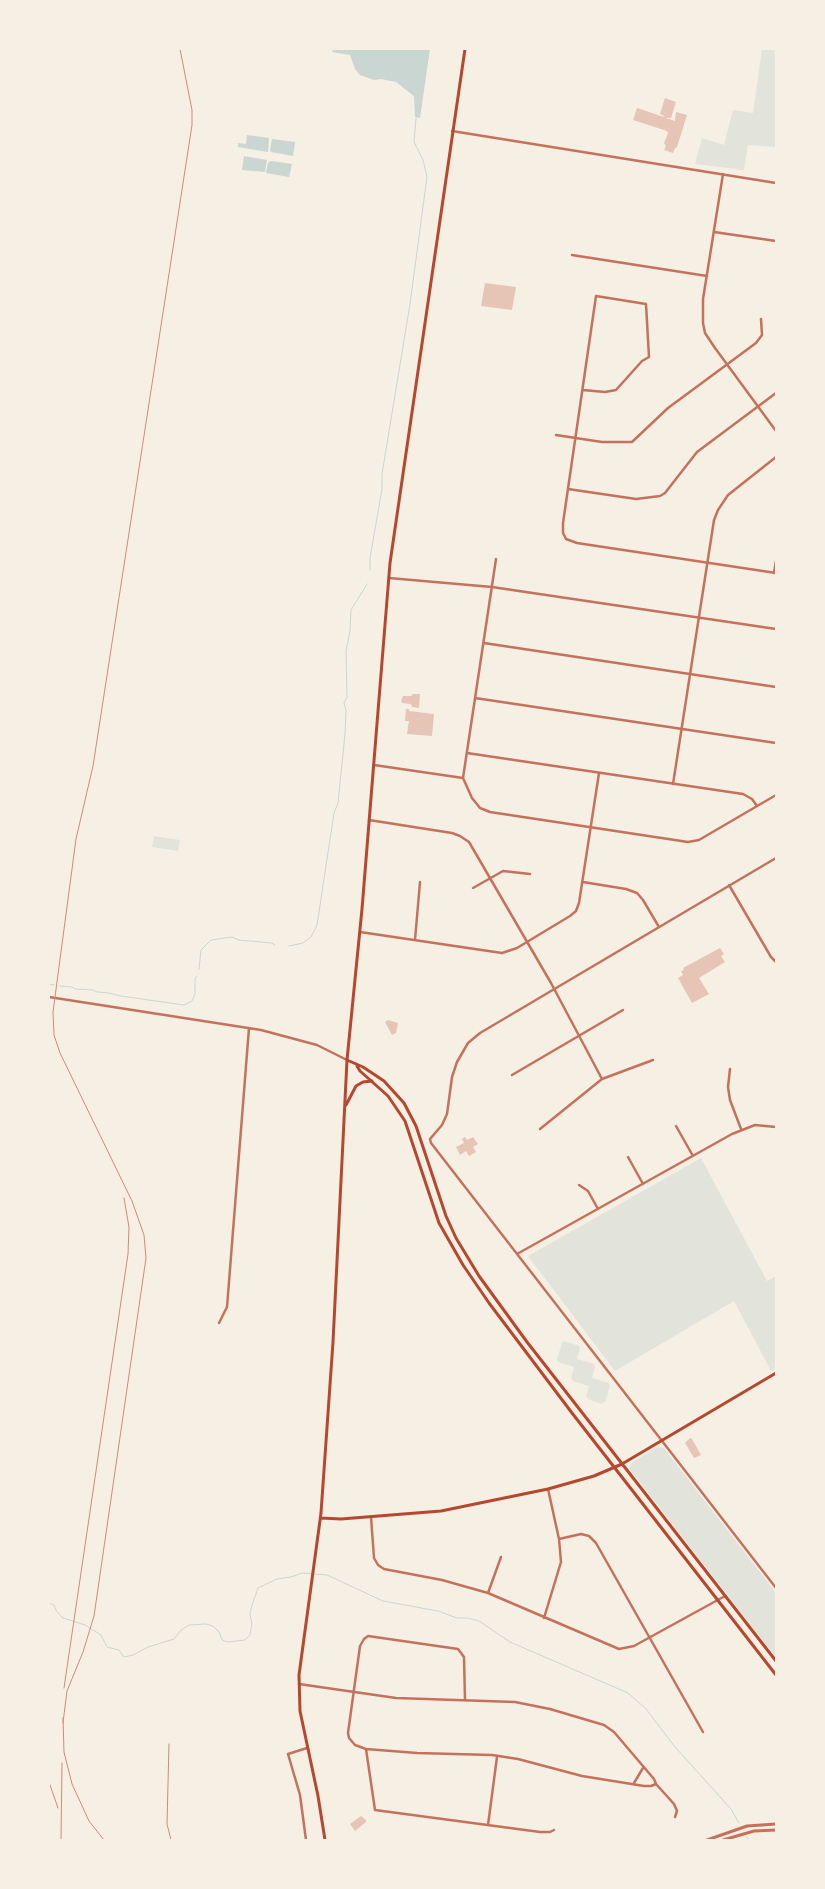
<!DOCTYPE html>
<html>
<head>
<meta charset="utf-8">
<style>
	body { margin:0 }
	#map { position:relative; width:825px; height:1889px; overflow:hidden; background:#f6efe4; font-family:"Public Sans",sans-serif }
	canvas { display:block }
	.frame { position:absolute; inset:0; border:50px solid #f6efe4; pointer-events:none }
</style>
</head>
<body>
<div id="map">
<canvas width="825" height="1889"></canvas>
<div class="frame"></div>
</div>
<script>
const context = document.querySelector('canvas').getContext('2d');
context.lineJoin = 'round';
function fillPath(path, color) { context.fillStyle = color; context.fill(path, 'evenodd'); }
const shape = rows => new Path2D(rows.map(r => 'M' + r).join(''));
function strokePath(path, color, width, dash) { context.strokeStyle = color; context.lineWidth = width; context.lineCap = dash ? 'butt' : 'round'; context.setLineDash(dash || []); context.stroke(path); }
fillPath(shape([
	[762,49,776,49,776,147,748,145,744,170,695,164,702,138,724,145,733,110,753,113],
	[154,836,180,840,178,851,152,847],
	[701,1158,767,1281,776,1276,776,1368,771,1371,734,1301,615,1371,528,1256],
	[564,1341,579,1346,580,1348,577,1359,594,1364,595,1367,592,1378,609,1383,610,1386,605,1402,601,1404,588,1399,586,1396,589,1386,573,1381,571,1378,574,1367,558,1362,557,1359,562,1343],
	[658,1447,664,1448,776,1593,776,1658,629,1468,632,1462]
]), '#e2e4dc');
fillPath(shape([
	[333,49,430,49,420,118,415,117,414,96,396,82,381,79,374,80,360,75,355,69,350,55,332,52],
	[247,135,269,138,268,152,238,147,238,143,246,144],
	[272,139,295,142,293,156,271,152,270,150],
	[244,156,267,160,265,172,242,170],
	[271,161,292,164,289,177,266,173,268,163]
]), '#c9d6d2');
strokePath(shape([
	[370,570,370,558,382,489,382,474,410,304,427,177,423,160,414,142,416,118],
	[289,946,303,943,311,937,317,925,334,813,338,803,345,734,346,710,344,703,347,697,346,651,350,631,351,610,367,584],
	[199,969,201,950,211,940,232,937,239,940,272,943,275,945],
	[49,984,54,985],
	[60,986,72,987,75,989,93,990,97,992,109,993,121,996,184,1005,192,1001,195,994,195,978,197,976],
	[49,1603,54,1605,57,1612,63,1618,85,1625,101,1635,107,1647,119,1650,124,1657,133,1655,148,1647,174,1639,181,1630,189,1625,206,1624,213,1626,219,1632,222,1640,227,1642,245,1640,250,1635,252,1624,250,1614,252,1605,258,1588,277,1579,291,1577,302,1573,327,1575,383,1601,438,1611,457,1618,468,1618,479,1621,510,1642,628,1693,646,1709,675,1747,731,1809,739,1823],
	[747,1837,749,1840]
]), '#c9d6d2', 1);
fillPath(shape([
	[665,98,676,102,671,118,666,118,675,121,676,112,687,115,677,147,675,148,673,153,664,150,666,146,664,143,668,133,667,131,633,120,637,108,664,117,664,116,660,114],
	[485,283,516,287,512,310,481,306],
	[413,694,420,694,419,708,412,707,411,704,402,703,401,701,403,696,411,696],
	[406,709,409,709,409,711,434,714,432,736,407,734,409,721,405,721],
	[720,948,724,954,721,956,725,962,699,978,709,994,692,1003,678,978,683,975,681,971,684,970,683,968],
	[388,1020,398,1023,396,1033,392,1035,385,1022],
	[465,1137,467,1140,473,1137,478,1144,473,1147,476,1152,469,1156,466,1151,460,1155,456,1147,464,1143,462,1139],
	[690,1438,692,1439,701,1455,694,1458,685,1443],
	[361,1816,366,1820,366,1822,355,1831,350,1824]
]), '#e6c5b7');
strokePath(shape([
	[452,131,776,183],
	[723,174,703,299,703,323,705,333,715,348,776,431],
	[714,232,776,241],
	[572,255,707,276],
	[583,390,605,392,616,390,642,361,649,357,646,304,596,296,563,523,563,533,566,539,577,543,776,573],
	[556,435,602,442,632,442,668,408,756,343,762,335,761,319],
	[568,489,636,499,660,496,665,493,697,452,776,393],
	[496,559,463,778,472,798,480,808,490,812,688,842,699,840,776,795],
	[774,573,776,561],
	[389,578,492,587,776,629],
	[484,643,776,687],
	[475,698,776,743],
	[467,753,743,794,752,799,757,806],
	[374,765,463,778],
	[673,784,714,520,718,510,728,495,776,457],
	[369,820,452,833,460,836,469,842,551,983,602,1079],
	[776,858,480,1033,468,1043,457,1062,452,1077,447,1114,442,1125,430,1139,431,1143,776,1588],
	[583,882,626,889,637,893,643,900,659,927],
	[729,885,771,957,776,962],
	[473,888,503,871,530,874],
	[360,932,502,953,517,948,570,916,576,911,579,903,599,773],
	[415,940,420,882],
	[49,997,261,1030,317,1045,347,1060],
	[730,1069,728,1087,730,1100,741,1129],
	[512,1075,623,1010],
	[676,1126,693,1156],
	[540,1129,602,1079,653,1060],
	[628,1157,643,1184],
	[579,1185,588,1191,598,1209],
	[517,1254,732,1134,755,1125,776,1127],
	[219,1323,227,1307,249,1028],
	[371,1517,374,1558,378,1565,384,1569,442,1580,488,1593,619,1649,634,1646,725,1596],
	[559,1539,581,1534,589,1536,596,1543,703,1732],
	[488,1593,501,1557],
	[544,1618,561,1562,559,1539,548,1489],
	[299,1684,396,1698,515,1702,550,1709,604,1725,614,1732,654,1779,656,1784,674,1804,677,1811,675,1817],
	[465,1700,464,1657,458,1649,368,1636,364,1639,360,1646,348,1733,349,1738,355,1745,366,1749,417,1753,492,1755,518,1759,582,1776,644,1786,651,1786,656,1784],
	[366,1749,375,1810,540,1832,550,1832,554,1830],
	[634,1783,643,1768],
	[488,1825,497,1757],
	[306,1840,300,1795,288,1754,307,1748]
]), '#c5725c', 2.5);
strokePath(shape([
	[707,1840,747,1826,776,1824],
	[723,1840,754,1831,776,1830]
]), '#c5725c', 3);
strokePath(shape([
	[347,1060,363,1067,384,1081,404,1103,416,1126,446,1216,456,1238,479,1276,527,1342,776,1661],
	[357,1066,360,1071,388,1096,405,1121,439,1223,463,1265,489,1303,572,1413,776,1675],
	[346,1105,356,1086,363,1082,372,1081],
	[321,1518,341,1519,441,1511,548,1489,594,1476,622,1464,776,1373],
	[325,1840,318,1796,300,1711,299,1675,321,1513,333,1342,347,1060,362,909,390,563,465,49]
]), '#b5482f', 3);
strokePath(shape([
	[64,1688,128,1254,129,1227,124,1198],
	[63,1718,64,1752,72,1784,89,1821,104,1840],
	[63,1723,67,1691,83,1652,94,1616,146,1258,144,1235,132,1201,60,1053,54,1035,53,1012,76,839,93,766,192,125,192,110,180,49],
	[169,1744,167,1824,171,1840],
	[49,1782,58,1808],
	[61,1840,62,1763]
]), '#cf8b77', 1);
</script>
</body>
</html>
